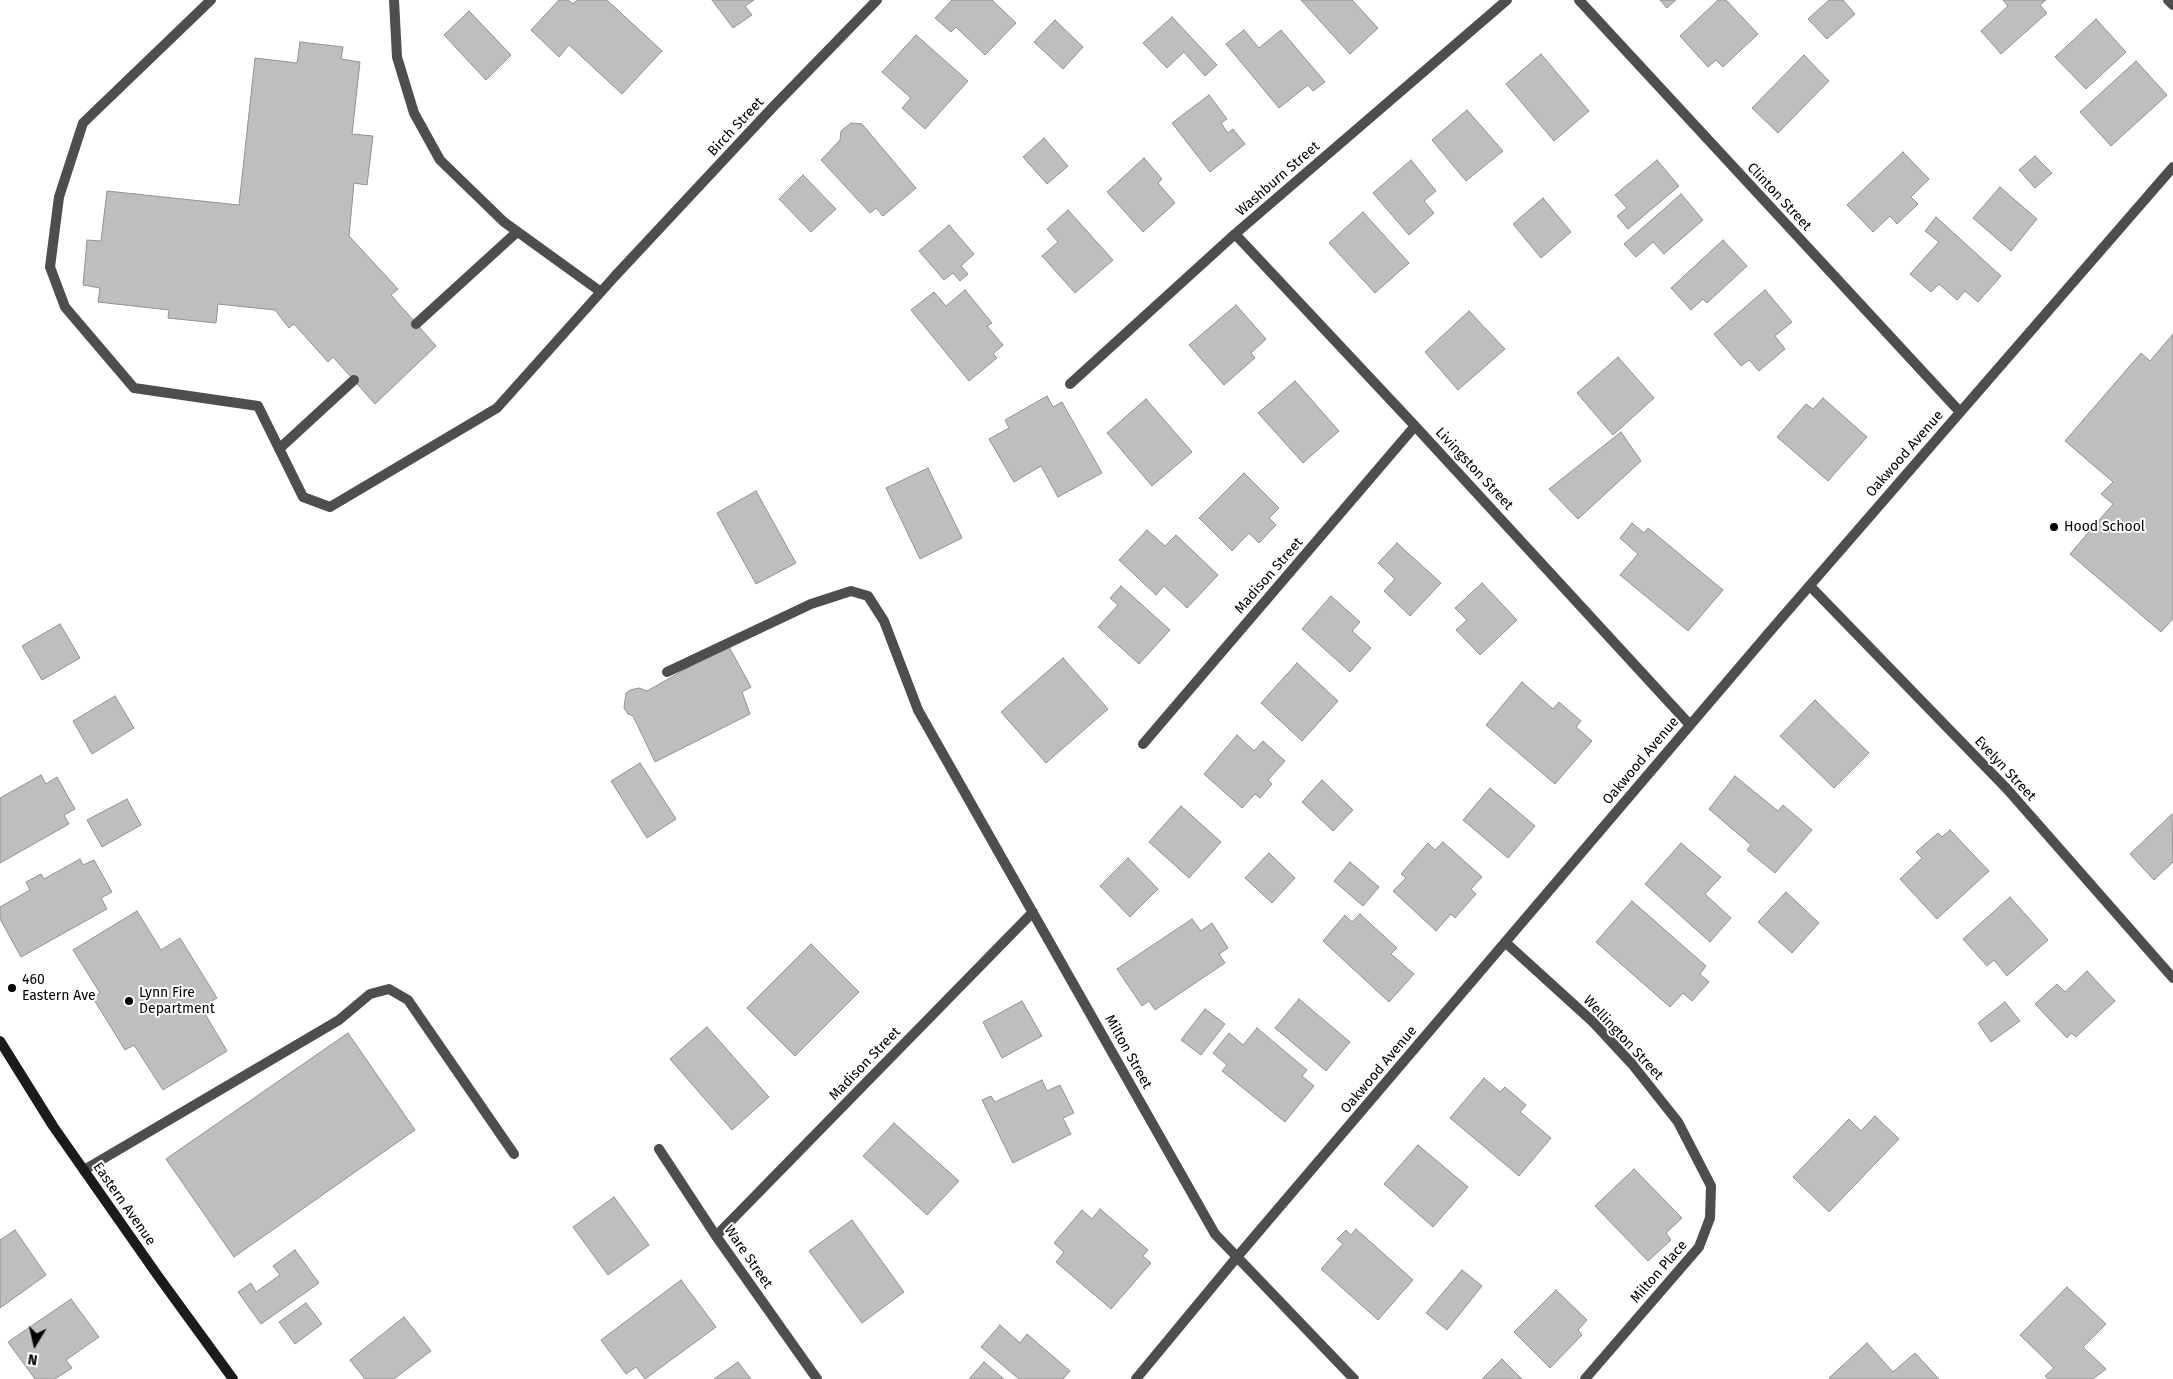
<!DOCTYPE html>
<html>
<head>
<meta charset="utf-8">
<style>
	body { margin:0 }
	#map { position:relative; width:2173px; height:1379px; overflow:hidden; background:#fff; font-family:"Fira Sans",sans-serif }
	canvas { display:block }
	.north { position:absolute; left:10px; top:1319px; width:50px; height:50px; -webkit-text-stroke:4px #fff; paint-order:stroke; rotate:189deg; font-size:14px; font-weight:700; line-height:20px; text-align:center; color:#000 }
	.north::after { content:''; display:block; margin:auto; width:18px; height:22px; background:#000; clip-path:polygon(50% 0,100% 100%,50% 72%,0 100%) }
</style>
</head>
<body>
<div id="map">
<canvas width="2173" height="1379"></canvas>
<div class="north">N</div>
</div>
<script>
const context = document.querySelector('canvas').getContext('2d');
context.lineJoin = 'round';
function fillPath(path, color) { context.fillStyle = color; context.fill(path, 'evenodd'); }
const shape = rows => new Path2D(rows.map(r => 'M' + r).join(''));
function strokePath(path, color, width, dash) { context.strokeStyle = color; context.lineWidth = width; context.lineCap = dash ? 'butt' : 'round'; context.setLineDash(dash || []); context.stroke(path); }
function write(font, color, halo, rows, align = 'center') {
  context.font = font + ' "Fira Sans",sans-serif'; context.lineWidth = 4; context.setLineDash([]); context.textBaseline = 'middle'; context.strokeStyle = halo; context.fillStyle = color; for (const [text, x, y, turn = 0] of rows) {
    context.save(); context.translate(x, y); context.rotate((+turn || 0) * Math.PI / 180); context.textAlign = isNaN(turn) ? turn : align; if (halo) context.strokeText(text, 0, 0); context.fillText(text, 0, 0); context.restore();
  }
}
const building = shape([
	[559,0,568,0,573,4,577,0,607,0,662,51,622,94,569,45,559,57,531,30,559,0],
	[712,0,754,0,745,6,752,15,733,28,712,0],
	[952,0,992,0,1016,23,985,55,956,27,951,32,935,18,952,0],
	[1301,0,1352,0,1378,28,1350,54,1301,0],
	[1660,0,1676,0,1667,8,1660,0],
	[1718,0,1726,0,1758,34,1723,67,1716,60,1708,67,1680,36,1718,0],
	[1829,0,1843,0,1855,14,1827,39,1808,19,1829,0],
	[2003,0,2046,0,2040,5,2047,13,2001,54,1981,31,2008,6,2003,0],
	[469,11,511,55,486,80,444,35,469,11],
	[1172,17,1217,65,1205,76,1184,52,1167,68,1143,43,1172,17],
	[2096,19,2126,52,2086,89,2055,57,2096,19],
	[1055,20,1083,47,1063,69,1034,42,1055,20],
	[1244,30,1259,48,1281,30,1325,82,1313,91,1308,85,1279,108,1226,44,1244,30],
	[916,35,968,81,925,129,902,108,911,98,882,72,916,35],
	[300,42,343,47,341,59,360,62,352,134,373,136,367,185,354,183,349,236,398,289,391,295,436,346,375,404,333,357,328,362,294,324,289,328,275,310,218,304,216,323,168,318,169,310,98,302,100,288,83,285,87,240,101,241,107,191,239,205,255,58,297,63,300,42],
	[1541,54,1589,111,1554,141,1506,84,1541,54],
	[1804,55,1829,81,1778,133,1752,108,1804,55],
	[2136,61,2167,95,2111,146,2080,112,2136,61],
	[1209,95,1227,119,1221,123,1228,133,1233,129,1245,144,1210,172,1172,123,1209,95],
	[1467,110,1503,151,1466,181,1432,140,1467,110],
	[851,123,862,124,916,188,883,216,876,208,870,213,821,160,840,140,841,131,851,123],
	[1044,138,1068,166,1047,184,1023,157,1044,138],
	[1903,152,1929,179,1911,197,1918,204,1897,224,1890,216,1873,232,1847,205,1903,152],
	[2035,156,2052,173,2035,188,2019,170,2035,156],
	[1144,158,1162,179,1158,183,1175,203,1143,232,1107,192,1144,158],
	[1411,160,1436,191,1424,201,1434,213,1409,235,1373,193,1411,160],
	[1657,160,1679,186,1628,229,1617,216,1627,208,1615,195,1657,160],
	[803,175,836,209,811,232,779,199,803,175],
	[2000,187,2037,219,2011,251,1973,218,2000,187],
	[1681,194,1703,220,1664,254,1653,242,1636,257,1624,244,1681,194],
	[1543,198,1571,232,1541,258,1513,224,1543,198],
	[1068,210,1113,260,1075,293,1042,256,1058,242,1047,229,1068,210],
	[1363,212,1409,263,1375,293,1329,243,1363,212],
	[1936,217,2001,276,1978,302,1965,291,1957,300,1939,284,1931,292,1910,274,1939,242,1925,231,1936,217],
	[949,225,974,254,961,266,968,274,960,281,953,273,944,280,919,251,949,225],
	[1723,240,1747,266,1707,303,1703,299,1691,310,1671,288,1723,240],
	[965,290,992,323,987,326,1003,345,993,354,997,358,969,381,911,310,934,292,946,306,965,290],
	[1765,290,1792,322,1775,336,1785,349,1759,371,1749,360,1741,366,1714,334,1765,290],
	[1236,305,1266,339,1251,353,1255,358,1224,385,1189,345,1236,305],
	[1469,311,1505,349,1458,390,1425,352,1469,311],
	[2173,334,2173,619,2161,632,2070,554,2113,504,2101,494,2113,482,2065,441,2141,353,2150,361,2173,334],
	[1618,357,1654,398,1613,435,1577,393,1618,357],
	[1295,381,1339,431,1303,463,1258,413,1295,381],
	[1047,396,1053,407,1062,402,1102,473,1058,497,1041,466,1014,482,989,439,1009,428,1005,420,1047,396],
	[1823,398,1867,437,1828,481,1777,437,1806,404,1813,409,1823,398],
	[1146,399,1192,452,1152,486,1107,433,1146,399],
	[1621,432,1641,461,1578,519,1549,489,1621,432],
	[928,468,962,538,920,559,886,488,928,468],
	[1244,473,1279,508,1269,518,1276,525,1259,543,1249,533,1232,551,1199,518,1244,473],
	[756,491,796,563,756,584,717,513,756,491],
	[1632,523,1644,533,1648,528,1723,590,1688,631,1620,575,1638,554,1620,538,1632,523],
	[1147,530,1165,546,1176,535,1218,575,1187,608,1164,586,1156,595,1119,560,1147,530],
	[1397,543,1441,583,1410,616,1384,591,1395,579,1378,563,1397,543],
	[1482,583,1517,620,1480,655,1456,630,1467,620,1455,608,1482,583],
	[1121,586,1170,630,1139,664,1098,627,1118,605,1110,598,1121,586],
	[1331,596,1360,622,1352,631,1371,648,1350,672,1302,629,1331,596],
	[60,624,80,658,42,680,22,646,60,624],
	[728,645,751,687,742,692,750,714,655,762,633,716,628,714,624,708,626,693,630,690,639,688,647,691,728,645],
	[1063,658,1108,709,1046,763,1001,712,1063,658],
	[1297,663,1338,701,1302,741,1261,703,1297,663],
	[1522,682,1553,709,1559,702,1581,721,1576,727,1592,741,1555,784,1486,725,1522,682],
	[115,696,134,728,92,754,73,721,115,696],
	[1815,700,1869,753,1834,788,1780,736,1815,700],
	[1237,735,1254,751,1263,741,1285,761,1268,780,1272,784,1260,798,1255,794,1242,808,1204,774,1237,735],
	[640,763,676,819,647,838,611,781,640,763],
	[41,775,46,784,57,777,75,809,64,815,69,824,0,863,0,798,41,775],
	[1735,776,1778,811,1783,805,1812,830,1775,873,1747,850,1751,845,1709,809,1735,776],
	[1322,780,1353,810,1333,831,1302,802,1322,780],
	[1490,788,1535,826,1508,858,1463,820,1490,788],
	[127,799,141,825,102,847,87,820,127,799],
	[1181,806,1221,842,1189,878,1149,842,1181,806],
	[2172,814,2173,862,2154,880,2130,854,2172,814],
	[1950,830,1989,871,1937,919,1900,879,1922,858,1916,852,1938,833,1942,837,1950,830],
	[1443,842,1482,877,1471,889,1476,894,1455,918,1451,914,1436,931,1393,891,1406,878,1401,874,1428,843,1435,850,1443,842],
	[1681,843,1721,877,1705,894,1731,918,1710,942,1645,884,1681,843],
	[1269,853,1295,878,1272,903,1245,878,1269,853],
	[1128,858,1158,889,1130,917,1100,886,1128,858],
	[80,859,83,865,94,860,112,892,101,898,107,909,21,957,0,919,0,907,30,890,26,882,41,874,44,879,80,859],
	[1350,862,1379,887,1363,906,1334,881,1350,862],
	[1786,892,1819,923,1792,953,1758,922,1786,892],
	[2010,897,2048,940,2007,976,1994,960,1987,966,1963,939,2010,897],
	[1632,901,1706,966,1700,974,1709,982,1692,1001,1683,993,1670,1007,1596,942,1632,901],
	[137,911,161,950,180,938,217,998,201,1007,227,1051,163,1090,134,1045,125,1050,93,998,100,993,73,950,137,911],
	[1360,914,1397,948,1391,954,1414,974,1389,1002,1323,941,1345,915,1352,922,1360,914],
	[1192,919,1201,931,1212,923,1228,948,1219,954,1225,963,1155,1010,1149,1001,1142,1006,1117,969,1192,919],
	[811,944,859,992,795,1056,747,1008,811,944],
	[2087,971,2115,1001,2076,1037,2071,1033,2067,1038,2035,1004,2057,984,2065,992,2087,971],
	[1299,999,1350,1042,1326,1071,1275,1028,1299,999],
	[1022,1001,1042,1036,1002,1058,983,1022,1022,1001],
	[2005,1002,2020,1021,1991,1042,1978,1023,2005,1002],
	[1205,1009,1225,1024,1201,1055,1181,1040,1205,1009],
	[707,1027,769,1097,732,1130,670,1059,707,1027],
	[1257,1028,1307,1070,1302,1076,1314,1086,1285,1122,1222,1071,1227,1065,1213,1053,1229,1033,1243,1045,1257,1028],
	[348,1033,415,1130,234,1257,166,1159,348,1033],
	[1484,1078,1500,1092,1505,1087,1526,1105,1520,1112,1551,1138,1519,1176,1450,1118,1484,1078],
	[1042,1080,1047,1091,1060,1085,1074,1113,1063,1118,1071,1134,1013,1163,982,1100,991,1096,995,1102,1042,1080],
	[1875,1116,1899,1139,1829,1212,1793,1177,1849,1119,1861,1131,1875,1116],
	[894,1123,959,1181,927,1215,863,1156,894,1123],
	[1418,1145,1468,1187,1433,1227,1384,1184,1418,1145],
	[1634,1169,1682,1218,1666,1233,1671,1240,1648,1261,1595,1206,1634,1169],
	[614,1197,649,1245,608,1275,573,1227,614,1197],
	[1100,1209,1148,1250,1143,1256,1151,1263,1111,1309,1056,1262,1064,1252,1054,1243,1082,1210,1092,1219,1100,1209],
	[852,1220,904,1292,862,1323,809,1251,852,1220],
	[1356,1229,1413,1280,1378,1320,1321,1269,1343,1244,1337,1239,1346,1230,1351,1235,1356,1229],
	[15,1230,46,1275,0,1308,0,1240,15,1230],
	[295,1250,319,1283,261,1324,238,1292,251,1283,256,1292,280,1275,273,1266,295,1250],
	[1462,1270,1482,1286,1447,1330,1426,1313,1462,1270],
	[681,1280,716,1327,645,1379,636,1367,626,1374,601,1340,681,1280],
	[2067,1287,2106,1324,2083,1347,2106,1369,2093,1379,2048,1379,2045,1376,2054,1368,2020,1335,2067,1287],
	[1556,1290,1587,1320,1578,1330,1582,1335,1550,1368,1514,1332,1556,1290],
	[71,1299,99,1337,66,1360,72,1368,55,1379,35,1379,8,1342,71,1299],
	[306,1303,322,1324,295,1344,279,1322,306,1303],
	[404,1317,431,1351,394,1379,365,1379,350,1360,404,1317],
	[1000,1325,1020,1343,1027,1334,1070,1371,1063,1379,1019,1379,981,1347,1000,1325],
	[1867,1343,1893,1372,1915,1353,1939,1379,1831,1379,1829,1378,1867,1343],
	[1502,1359,1522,1379,1482,1379,1502,1359],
	[738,1362,751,1379,714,1379,738,1362],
	[984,1362,1004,1379,969,1379,984,1362]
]);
fillPath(building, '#bebebe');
strokePath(building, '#929292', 1);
strokePath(shape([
	[211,0,83,123,59,197,50,267,65,307,134,388,258,406,303,497,330,507,497,408,616,275],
	[394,0,397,57,414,113,440,160,504,222,601,292],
	[416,324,517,232],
	[279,449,354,380],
	[667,672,811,604,851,591,868,596,884,621,918,710],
	[84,1170,339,1020,370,994,389,989,408,1000,514,1154]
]), '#4e4e4e', 10);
strokePath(shape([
	[1579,0,1960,412],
	[2168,0,2173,5],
	[1235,234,1415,426,1690,725],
	[616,275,772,108,877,0],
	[1070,384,1235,234,1507,0],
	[1810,586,2007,789,2173,978],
	[918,710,1215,1234,1354,1379],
	[1143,744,1415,426],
	[1505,942,1593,1022,1632,1064,1678,1122,1711,1186,1710,1218,1699,1247,1585,1379],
	[659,1149,716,1236,817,1379],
	[716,1236,1033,912],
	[1136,1379,1237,1257,1772,629,2173,167]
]), '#4e4e4e', 10);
strokePath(shape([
	[0,1041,53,1126,158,1276,233,1379]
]), '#1b1b1b', 10);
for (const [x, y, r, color] of [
	[2054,527,5,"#000"],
	[12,988,5,"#000"],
	[129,1001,5,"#000"]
]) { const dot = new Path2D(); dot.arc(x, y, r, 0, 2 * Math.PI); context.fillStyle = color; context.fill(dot); strokePath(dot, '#fff', 2); }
write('14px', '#000', '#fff', [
	["Birch Street",736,127,-47],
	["Washburn Street",1278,179,-41],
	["Clinton Street",1779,197,47],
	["Oakwood Avenue",1905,454,-49],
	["Livingston Street",1474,469,47],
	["Madison Street",1269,576,-49],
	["Oakwood Avenue",1641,761,-50],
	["Evelyn Street",2005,769,47],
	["Wellington Street",1623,1038,47],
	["Milton Street",1128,1052,61],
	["Madison Street",865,1064,-46],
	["Oakwood Avenue",1379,1070,-50],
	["Eastern Avenue",124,1204,55],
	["Ware Street",748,1257,55],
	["Milton Place",1659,1272,-49]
]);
write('14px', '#000', '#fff', [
	["Hood School",2064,527],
	["460",22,980],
	["Eastern Ave",22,996],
	["Lynn Fire",139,993],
	["Department",139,1009]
], 'left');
</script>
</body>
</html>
